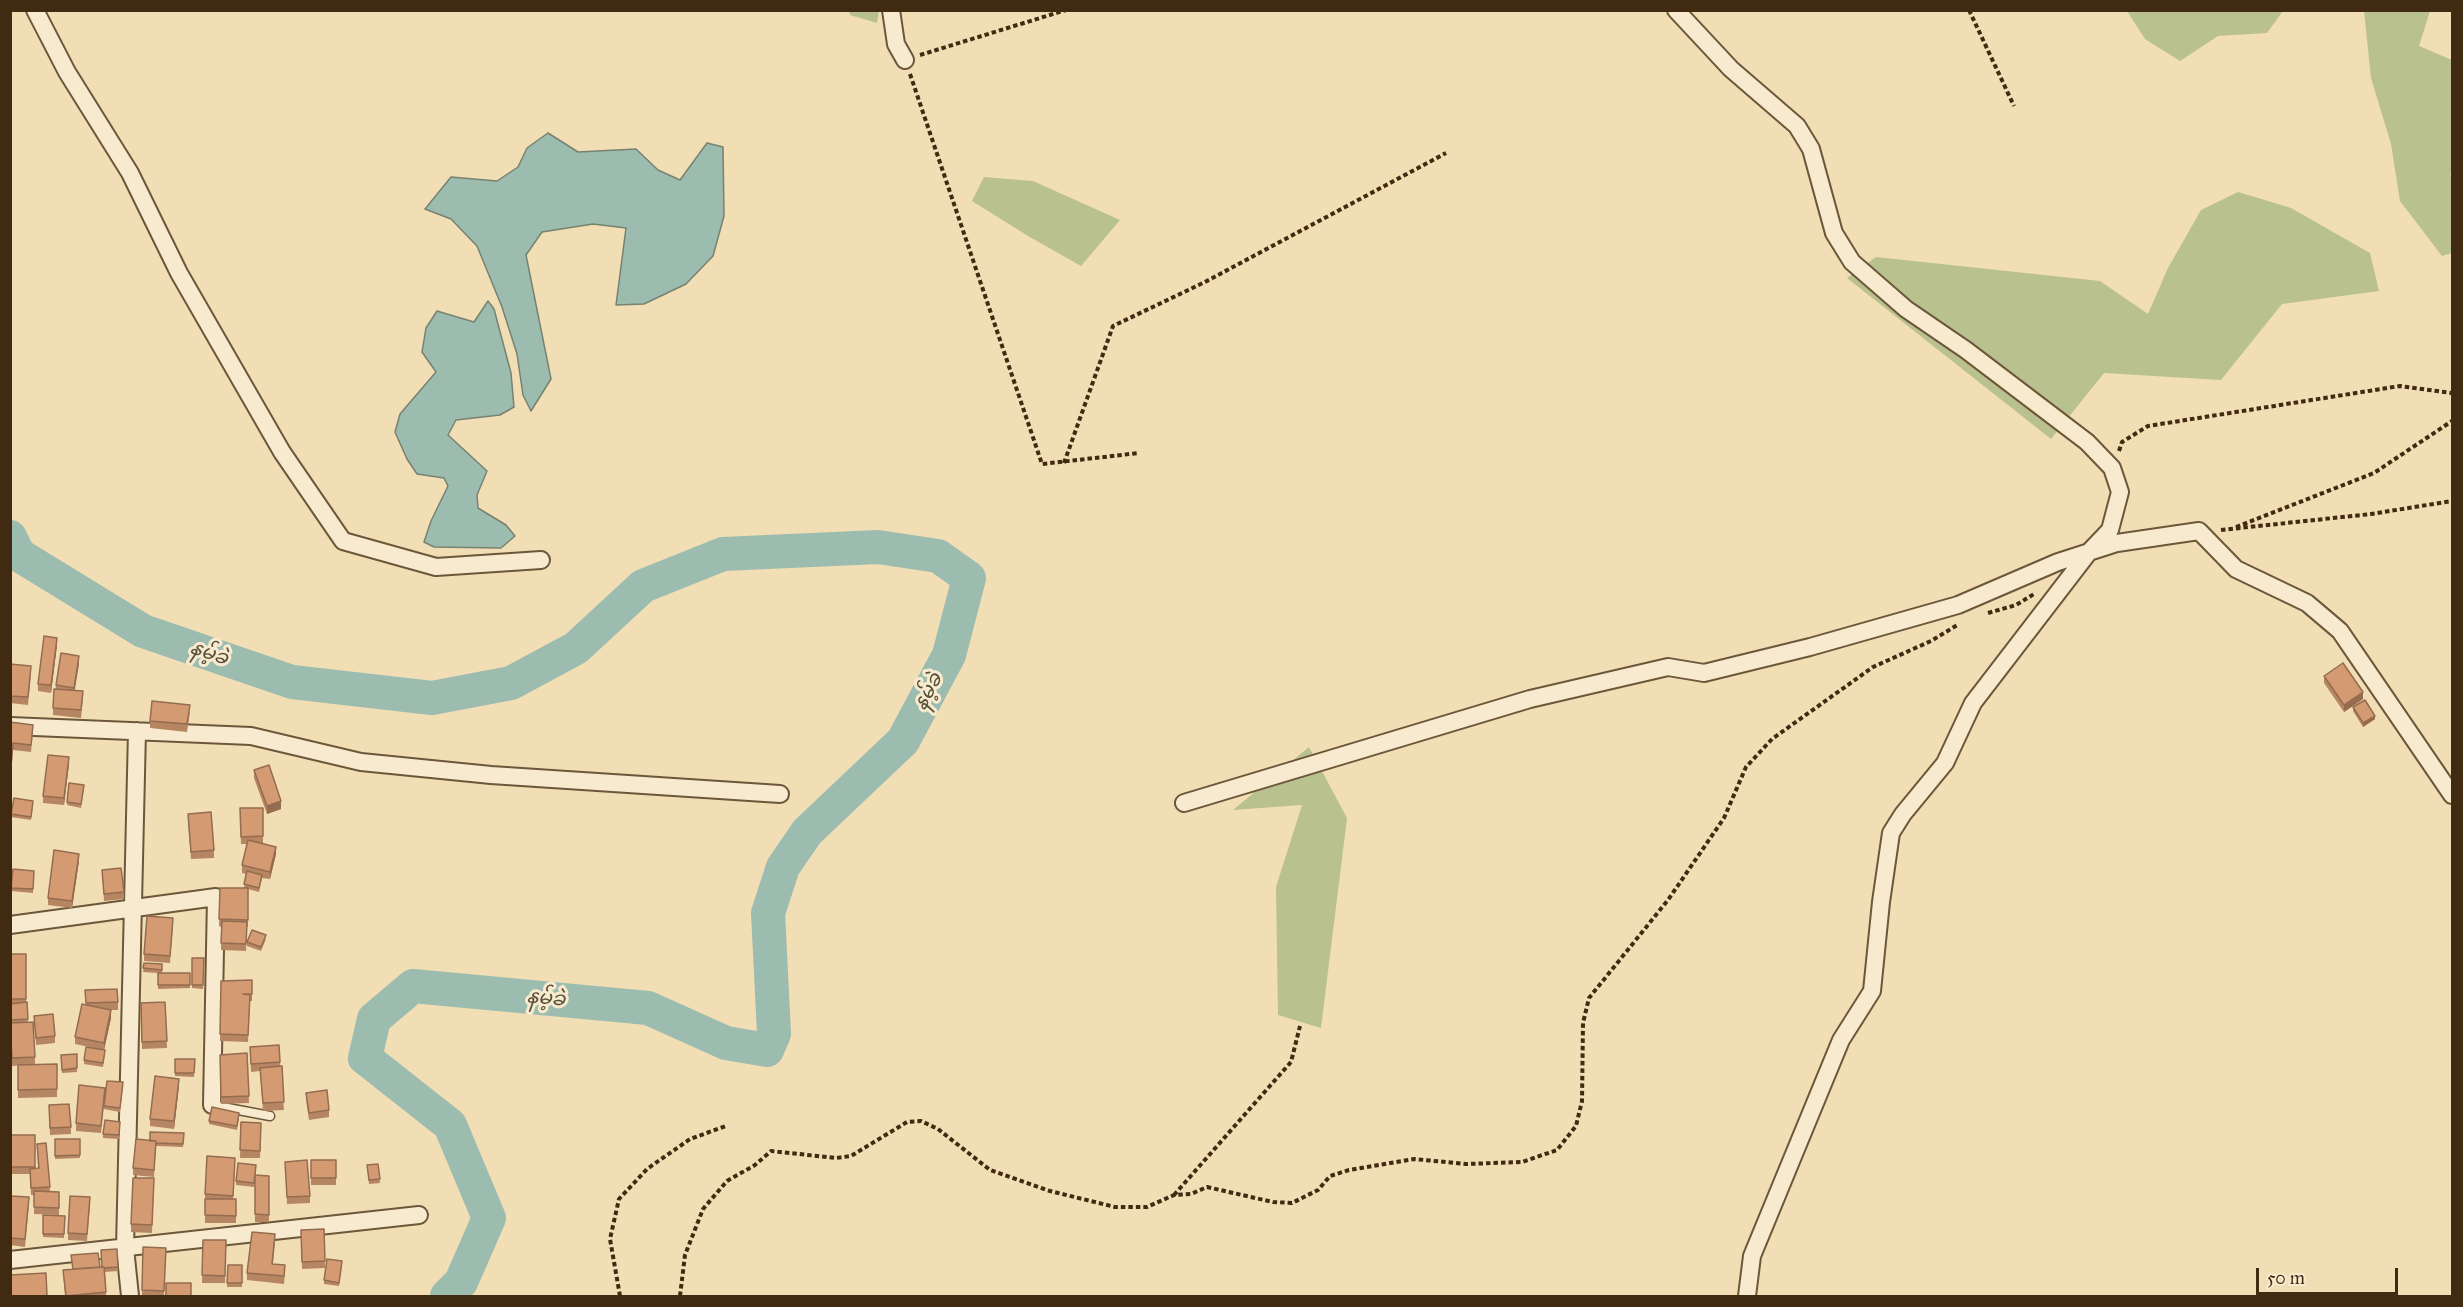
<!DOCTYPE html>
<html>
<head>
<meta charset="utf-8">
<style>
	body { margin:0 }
	#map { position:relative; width:2463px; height:1307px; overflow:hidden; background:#f2deb4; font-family:"IM FELL Great Primer",serif }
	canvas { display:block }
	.frame { position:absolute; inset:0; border:12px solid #402a11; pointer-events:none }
	.scale { position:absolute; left:2256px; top:1268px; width:142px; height:27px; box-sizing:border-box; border:3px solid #402a11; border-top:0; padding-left:8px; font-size:18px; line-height:21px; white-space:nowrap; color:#402a11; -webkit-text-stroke:4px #f7eace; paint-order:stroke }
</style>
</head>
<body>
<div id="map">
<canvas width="2463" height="1307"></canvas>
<div class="frame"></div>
<div class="scale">50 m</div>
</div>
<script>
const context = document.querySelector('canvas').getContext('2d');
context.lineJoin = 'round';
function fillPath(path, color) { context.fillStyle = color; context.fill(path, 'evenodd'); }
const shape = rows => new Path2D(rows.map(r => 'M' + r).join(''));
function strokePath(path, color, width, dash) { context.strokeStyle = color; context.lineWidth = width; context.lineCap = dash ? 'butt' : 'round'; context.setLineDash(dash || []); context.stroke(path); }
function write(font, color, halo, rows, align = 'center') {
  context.font = font + ' "IM FELL Great Primer","Noto Sans Myanmar",serif'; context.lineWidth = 6; context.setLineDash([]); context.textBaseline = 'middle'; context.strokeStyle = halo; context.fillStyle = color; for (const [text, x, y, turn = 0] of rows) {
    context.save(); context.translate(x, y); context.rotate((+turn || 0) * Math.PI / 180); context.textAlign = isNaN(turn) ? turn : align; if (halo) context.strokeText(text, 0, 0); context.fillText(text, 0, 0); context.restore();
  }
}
fillPath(shape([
	[849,11,879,11,877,23,850,15],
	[2127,11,2283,11,2267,33,2218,36,2180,61,2145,39],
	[2364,11,2430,11,2419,46,2452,60,2452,172,2450,174,2452,179,2452,253,2442,256,2400,201,2391,144,2371,78],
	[984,177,1033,181,1120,220,1081,266,1028,236,972,201],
	[2238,192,2291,208,2370,253,2379,291,2282,304,2221,380,2104,373,2051,439,1847,278,1876,257,2100,281,2148,314,2168,268,2201,210],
	[1309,747,1347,818,1321,1028,1278,1015,1276,887,1302,805,1233,810]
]), '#b9c18e');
const water = shape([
	[548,133,578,152,636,149,658,170,680,180,707,143,723,147,724,216,713,256,686,284,644,304,616,305,626,228,593,224,542,232,526,255,551,379,531,411,523,395,517,354,502,307,477,246,451,219,425,209,451,177,497,181,518,167,527,148,548,133],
	[488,301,494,309,511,373,514,407,500,415,456,420,448,435,487,471,477,495,478,508,506,525,515,536,501,548,434,547,424,542,431,521,448,486,444,478,417,474,407,459,395,432,400,414,436,372,422,352,426,328,437,311,474,322,488,301]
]);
fillPath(water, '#9bbcaf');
strokePath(water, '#778270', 1.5);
strokePath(shape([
	[10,537,19,555,143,631,292,682,432,698,511,683,576,648,643,586,723,554,878,547,938,556,969,578,949,655,903,741,807,832,783,867,768,913,774,1034,767,1050,726,1043,648,1008,413,986,374,1019,365,1058,450,1125,489,1218,461,1282,447,1296]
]), '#9bbcaf', 34);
const lane = shape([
	[212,1105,270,1116]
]);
const street = shape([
	[35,10,67,72,130,173,179,273,282,452,343,541,436,567,541,560],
	[891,10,896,44,905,60],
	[1676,10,1731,69,1797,126,1811,149,1834,233,1852,262,1906,309,1966,350,2087,442,2112,468,2120,492,2110,530,2089,552,1973,703,1945,763,1903,814,1891,833,1881,902,1872,991,1841,1040,1752,1256,1747,1296],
	[10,726,251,736,361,762,491,775,780,794],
	[1184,803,1530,699,1668,667,1704,673,1810,647,1958,605,2058,562,2117,543,2199,531,2236,569,2307,603,2340,631,2452,795],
	[10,925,216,897,212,1105],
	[10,1260,419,1215],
	[130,1296,125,1248,137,731]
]);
strokePath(lane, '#6c573a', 11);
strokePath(street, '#6c573a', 20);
strokePath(shape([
	[1969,10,2014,106],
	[920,55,1066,10],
	[910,74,1042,464,1139,453],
	[2119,451,2122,442,2148,426,2400,386,2452,393],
	[1064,463,1113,326,1205,282,1446,153],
	[2236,527,2374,473,2452,421],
	[2221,530,2371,514,2452,501],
	[1988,613,2016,605,2034,594],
	[1174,1195,1291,1062,1300,1026],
	[620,1296,610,1239,619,1199,647,1169,690,1139,726,1126],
	[680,1296,685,1255,703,1209,727,1181,755,1165,771,1151,836,1158,851,1156,907,1122,921,1121,938,1129,990,1170,1050,1191,1115,1207,1147,1207,1174,1195,1191,1194,1207,1187,1273,1202,1292,1203,1318,1190,1330,1176,1349,1170,1414,1159,1466,1164,1522,1162,1557,1150,1576,1126,1582,1101,1583,1023,1589,998,1668,900,1724,818,1746,767,1772,739,1873,667,1931,641,1959,624]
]), '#402a11', 4, [4.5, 3]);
strokePath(lane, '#f7eace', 8);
strokePath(street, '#f7eace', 16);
fillPath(shape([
	[57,645,51,693,38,691,38,684],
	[10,664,31,673,28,705,10,703],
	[79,664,74,690,83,698,81,718,53,715,53,708,56,685],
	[2324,676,2363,699,2344,712,2324,683],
	[2353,707,2375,719,2363,727,2353,711],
	[190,712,187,732,150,728,150,721],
	[10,722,33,732,31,752,13,750,11,773],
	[69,764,64,805,43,803,43,796],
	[254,770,281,809,267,814,254,778],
	[84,789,81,808,67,805,67,802],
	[33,805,31,820,11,817,11,814],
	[240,808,263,808,263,844,276,854,270,879,262,878,259,892,248,889,248,927,247,927,246,951,221,950,221,927,219,926,220,888,244,888,246,874,242,873,242,865,247,844,241,844],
	[188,821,214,850,214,858,191,859],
	[79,861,72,908,48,905,48,898],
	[13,869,34,871,33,893,11,891],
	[102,870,124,892,124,899,104,901],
	[173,925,170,963,144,961,144,954],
	[266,939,261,951,247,946,247,942],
	[10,954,26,954,26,1002,27,1002,28,1022,35,1057,35,1064,12,1066,10,1048],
	[192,958,204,958,203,989,192,988],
	[144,963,162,964,162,973,190,973,190,988,158,989,158,973,143,972],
	[252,980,252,1001,250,1001,248,1042,220,1041,221,981],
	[85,990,118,1002,118,1010,108,1010,111,1018,104,1050,75,1044,75,1037,86,1005],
	[165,1002,167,1048,142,1049,141,1003],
	[34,1016,55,1036,55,1043,36,1045],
	[250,1047,280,1062,284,1110,263,1111,260,1071,251,1072],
	[247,1053,249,1103,221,1104,220,1055],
	[77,1054,77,1072,62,1073,61,1055],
	[105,1054,103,1067,84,1064,84,1060],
	[175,1059,195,1059,194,1077,175,1076],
	[18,1065,57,1089,57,1097,18,1098],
	[123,1086,120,1112,104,1109,104,1106],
	[179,1086,174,1129,150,1126,150,1119],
	[306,1093,329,1110,329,1117,309,1120,306,1100],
	[105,1095,101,1133,76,1131,76,1123],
	[49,1112,71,1127,71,1134,50,1135],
	[239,1117,237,1130,209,1124,209,1121],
	[120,1122,119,1139,103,1138,103,1134],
	[241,1122,261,1123,260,1158,240,1158],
	[184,1133,183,1147,156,1146,154,1177,133,1175,133,1168,150,1141],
	[10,1135,35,1135,35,1169,38,1168,37,1144,46,1143,50,1191,59,1192,59,1215,34,1214,34,1195,31,1195,30,1174,10,1174],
	[55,1139,80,1139,80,1158,55,1159],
	[311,1160,336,1160,336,1185,311,1185],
	[285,1162,310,1196,310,1203,287,1204],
	[378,1164,380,1183,369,1184,367,1165],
	[235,1165,233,1199,236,1199,236,1223,205,1223,205,1194],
	[256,1169,254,1187,236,1185,236,1181],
	[255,1175,269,1176,269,1222,255,1222],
	[154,1178,152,1233,131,1232,131,1224],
	[10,1196,29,1204,25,1247,10,1245],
	[90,1205,87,1241,68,1240,68,1233],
	[43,1215,65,1216,64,1238,43,1237],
	[324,1229,325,1268,302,1269,301,1230],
	[203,1240,226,1240,225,1283,202,1283],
	[275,1242,273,1264,285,1272,284,1284,247,1280,247,1273],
	[166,1248,164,1296,142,1296,142,1290],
	[117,1249,118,1271,105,1272,106,1296,65,1296,63,1270,102,1267],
	[228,1265,242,1265,242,1287,227,1287],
	[342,1265,339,1286,324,1284,324,1280]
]), '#b68562');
fillPath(shape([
	[57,638,57,645,51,693,51,685],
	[79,656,79,664,74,695,74,688],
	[2363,692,2363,699,2344,712,2344,705],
	[2375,716,2375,719,2363,727,2363,723],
	[69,757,69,764,64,805,64,798],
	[281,801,281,809,267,814,267,806],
	[276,847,276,854,270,879,270,872],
	[79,854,79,861,72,908,72,901],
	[111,1010,111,1018,104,1050,104,1043],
	[179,1079,179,1086,174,1129,174,1121]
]), '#946c50');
const building = shape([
	[44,636,57,638,51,685,38,684,44,636],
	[61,653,79,656,74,688,56,685,61,653],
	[2343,663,2363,692,2344,705,2324,676,2343,663],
	[10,664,31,666,28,697,10,696,10,664],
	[54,689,83,691,81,710,53,708,54,689],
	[2365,700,2375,716,2363,723,2353,707,2365,700],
	[152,701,190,705,187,724,150,721,152,701],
	[10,722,33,725,31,745,13,743,11,766,10,722],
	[48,755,69,757,64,798,43,796,48,755],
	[269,765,281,801,267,806,254,770,269,765],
	[69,783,84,785,81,804,67,802,69,783],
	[10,796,11,796,11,831,10,831,10,796],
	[14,798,33,801,31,817,11,814,14,798],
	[240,808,263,808,263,836,241,837,240,808],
	[211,812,214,850,191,852,188,814,211,812],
	[248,840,276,847,270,872,242,865,248,840],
	[54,850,79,854,72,901,48,898,54,850],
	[121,868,124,892,104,894,102,870,121,868],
	[13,869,34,871,33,889,11,888,13,869],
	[247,871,262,875,259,888,244,884,247,871],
	[220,888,248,888,248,920,219,919,220,888],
	[147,916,173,918,170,956,144,954,147,916],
	[222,921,247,922,246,944,221,943,222,921],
	[252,930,266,935,261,947,247,942,252,930],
	[10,954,26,954,26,999,10,999,10,954],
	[192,958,204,958,203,985,192,985,192,958],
	[144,963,162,964,162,970,143,968,144,963],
	[158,973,190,973,190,985,158,985,158,973],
	[252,980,252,994,243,994,250,995,248,1035,220,1034,221,981,252,980],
	[117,989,118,1002,86,1003,85,990,117,989],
	[27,1002,28,1019,10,1020,10,1004,27,1002],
	[165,1002,167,1041,142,1042,141,1003,165,1002],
	[82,1004,111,1010,104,1043,75,1037,82,1004],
	[53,1014,55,1036,36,1038,34,1016,53,1014],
	[33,1022,35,1057,12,1058,10,1023,33,1022],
	[279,1045,280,1062,251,1064,250,1047,279,1045],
	[86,1047,105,1050,103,1063,84,1060,86,1047],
	[247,1053,249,1096,221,1097,220,1055,247,1053],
	[77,1054,77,1068,62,1070,61,1055,77,1054],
	[175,1059,195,1059,194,1073,175,1073,175,1059],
	[57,1064,57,1089,18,1090,18,1065,57,1064],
	[282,1066,284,1102,263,1103,260,1068,282,1066],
	[155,1076,179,1079,174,1121,150,1119,155,1076],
	[107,1081,123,1082,120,1108,104,1106,107,1081],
	[79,1085,105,1088,101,1126,76,1123,79,1085],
	[327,1090,329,1110,309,1113,306,1093,327,1090],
	[69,1104,71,1127,50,1128,49,1105,69,1104],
	[212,1107,239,1113,237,1126,209,1121,212,1107],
	[105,1120,120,1122,119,1135,103,1134,105,1120],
	[241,1122,261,1123,260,1151,240,1150,241,1122],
	[150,1132,184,1133,183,1144,156,1143,156,1141,150,1141,150,1132],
	[10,1135,35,1135,35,1167,10,1167,10,1135],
	[55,1139,80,1139,80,1155,55,1156,55,1139],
	[136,1139,156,1141,154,1170,133,1168,136,1139],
	[46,1143,50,1187,31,1188,30,1169,39,1168,37,1144,46,1143],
	[207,1156,235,1158,233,1196,205,1194,207,1156],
	[307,1160,310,1196,287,1197,285,1162,307,1160],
	[311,1160,336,1160,336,1178,311,1178,311,1160],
	[238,1163,256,1165,254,1183,236,1181,238,1163],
	[378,1164,380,1179,369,1180,367,1165,378,1164],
	[255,1175,269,1176,269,1215,255,1214,255,1175],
	[133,1178,154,1178,152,1225,131,1224,133,1178],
	[34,1191,59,1192,59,1208,34,1207,34,1191],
	[10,1196,29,1197,25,1239,10,1238,10,1196],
	[70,1196,90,1197,87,1234,68,1233,70,1196],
	[205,1199,236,1199,236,1216,205,1215,205,1199],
	[43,1215,65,1216,64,1234,43,1234,43,1215],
	[324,1229,325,1261,302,1262,301,1230,324,1229],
	[252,1232,275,1234,272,1264,285,1265,284,1276,247,1273,252,1232],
	[203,1240,226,1240,225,1276,202,1275,203,1240],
	[143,1247,166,1248,164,1291,142,1290,143,1247],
	[117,1249,118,1267,104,1268,104,1267,102,1267,101,1250,117,1249],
	[98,1253,100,1267,73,1269,71,1255,98,1253],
	[327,1259,342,1261,339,1283,324,1280,327,1259],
	[228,1265,242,1265,242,1283,227,1283,228,1265],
	[104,1267,106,1292,66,1296,63,1270,104,1267],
	[46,1273,47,1296,10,1296,10,1275,46,1273],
	[166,1283,191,1283,191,1296,166,1296,166,1283]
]);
fillPath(building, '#d49b72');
strokePath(building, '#946c50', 1.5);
write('italic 20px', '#574e38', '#f7eace', [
	["နမ့်ခဲ",209,654,19],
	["နမ့်ခဲ",929,692,-62],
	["နမ့်ခဲ",546,999,5]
]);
</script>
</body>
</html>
